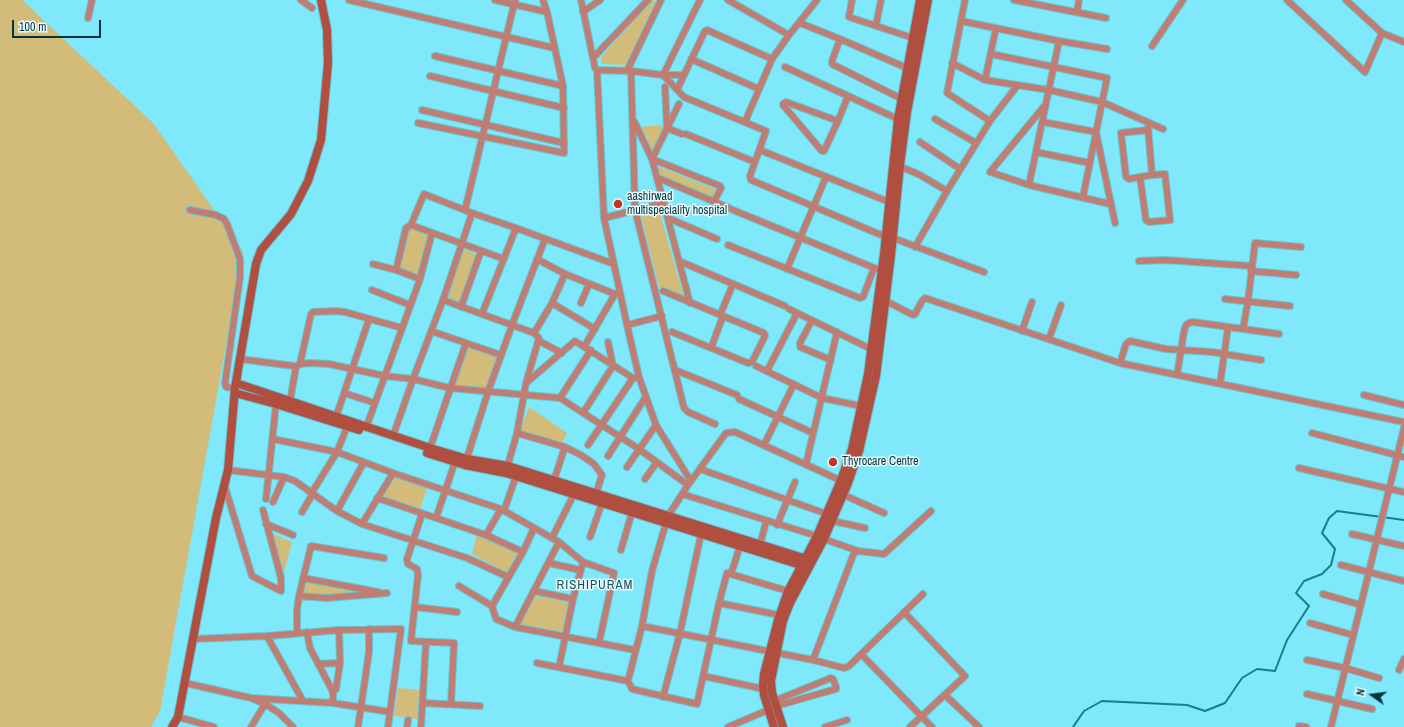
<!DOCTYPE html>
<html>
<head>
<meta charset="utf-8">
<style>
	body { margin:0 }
	#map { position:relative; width:1404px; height:727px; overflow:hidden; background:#7fe8fa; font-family:"Archivo Narrow",sans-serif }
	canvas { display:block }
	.north { position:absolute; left:1352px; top:675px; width:40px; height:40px; -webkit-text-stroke:3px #e8fbfe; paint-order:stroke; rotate:284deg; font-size:11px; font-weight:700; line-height:16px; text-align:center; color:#03343c }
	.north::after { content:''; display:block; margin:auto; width:14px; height:18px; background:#03343c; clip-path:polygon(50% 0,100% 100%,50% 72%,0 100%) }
	.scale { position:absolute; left:12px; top:20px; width:89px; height:18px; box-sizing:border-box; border:2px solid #03343c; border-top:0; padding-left:5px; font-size:12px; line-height:14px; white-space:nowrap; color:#03343c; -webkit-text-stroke:3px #e8fbfe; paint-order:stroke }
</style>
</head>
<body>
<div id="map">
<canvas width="1404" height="727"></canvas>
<div class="north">N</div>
<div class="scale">100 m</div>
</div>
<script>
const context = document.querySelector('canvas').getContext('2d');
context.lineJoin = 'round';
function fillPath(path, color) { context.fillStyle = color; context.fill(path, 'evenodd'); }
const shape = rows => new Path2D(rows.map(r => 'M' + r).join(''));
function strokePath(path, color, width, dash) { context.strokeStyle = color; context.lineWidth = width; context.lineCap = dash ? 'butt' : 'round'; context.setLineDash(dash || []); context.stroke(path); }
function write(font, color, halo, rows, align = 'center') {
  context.font = font + ' "Archivo Narrow",sans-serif'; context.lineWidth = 3; context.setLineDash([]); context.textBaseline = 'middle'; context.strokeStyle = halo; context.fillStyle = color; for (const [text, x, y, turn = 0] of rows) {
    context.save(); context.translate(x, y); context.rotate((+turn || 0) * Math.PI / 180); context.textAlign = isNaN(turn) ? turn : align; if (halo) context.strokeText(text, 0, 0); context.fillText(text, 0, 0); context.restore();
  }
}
fillPath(shape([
	[0,0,22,0,153,123,243,251,160,711,151,727,0,727],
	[652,0,658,2,630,65,602,64,601,57],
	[662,125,663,134,652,155,647,137,638,127],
	[656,167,660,167,717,190,711,202,659,182],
	[659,210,684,297,683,298,659,287,641,216],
	[409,228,429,235,419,275,398,268],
	[463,249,476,254,460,302,447,297],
	[469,347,497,357,486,390,455,385],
	[529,407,567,433,562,443,520,431],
	[393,477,427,488,420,509,382,497],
	[273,534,292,542,284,572,282,571],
	[477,534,483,536,518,552,507,573,472,554],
	[306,581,353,589,353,594,303,595],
	[535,596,570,602,564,632,520,624],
	[398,688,419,690,418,719,394,716]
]), '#d3bb7a');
strokePath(shape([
	[1073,727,1084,711,1102,701,1187,705,1205,711,1225,703,1242,678,1257,669,1275,671,1287,640,1309,606,1296,593,1304,581,1322,574,1331,565,1335,549,1322,533,1329,518,1337,511,1404,520]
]), '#167f8f', 2);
const street = shape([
	[301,0,312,8],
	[349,0,554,48],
	[495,0,547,12],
	[581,0,595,68,597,70,631,71,663,75,684,75,677,90],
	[728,0,789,35],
	[852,0,849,17,913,38],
	[965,0,947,93,990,121],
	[1014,0,1106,18],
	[1287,0,1365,72,1382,33],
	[1346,0,1382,33,1404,42],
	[583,12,600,0],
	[1077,12,1079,0],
	[88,18,92,0],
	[961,21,1059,41,1107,49],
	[800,23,840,39,907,68],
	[876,25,881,0],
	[840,39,832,61,832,64,902,99],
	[1152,46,1183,0],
	[991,54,1107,78,1083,197],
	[435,56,563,86],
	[593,58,648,0],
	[691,59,759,89],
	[952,63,985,80,1049,90,1102,102,1163,129],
	[785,67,898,119],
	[597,70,604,218,627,325,639,377,656,425,691,481],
	[627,71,661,0],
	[631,71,635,210,684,408,688,412,715,424],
	[663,75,684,97,766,131,750,176,751,180,886,237],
	[663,75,700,0],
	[684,75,705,31,707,30,772,59],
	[430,76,564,108],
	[985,80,996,28],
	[665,87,667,128,682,134],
	[679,104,652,159,720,186,721,188,714,202],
	[1046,104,990,172,1029,185,1110,204],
	[422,110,564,143],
	[935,119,976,143],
	[634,121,652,159,690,303],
	[838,121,786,102,783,104,783,105,822,151,824,151,838,121,848,96],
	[745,122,772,59,789,35,817,0],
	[1043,122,1096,132,1115,223],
	[418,123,564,153,563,86,547,12,543,0],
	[1148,127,1152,175],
	[686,134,755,162],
	[920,142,960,169],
	[760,150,889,202],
	[1036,152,1090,163],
	[897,165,920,175,947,191],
	[1140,177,1146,220,1149,222,1170,220,1165,174,1152,175,1140,177,1129,179,1126,177,1121,133,1148,130],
	[658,178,729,208],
	[1029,185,1059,41],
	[190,210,216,215,224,219,227,224,240,259,240,277,225,383,226,387,235,388],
	[465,210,515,0],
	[733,210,877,269],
	[604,218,664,203],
	[668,218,717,239],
	[411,225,504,259],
	[893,238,984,272],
	[728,245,860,298,863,297,874,268],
	[915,247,947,191,990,121,1017,86],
	[537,259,565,274],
	[679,261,785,306],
	[1139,261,1165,260,1252,266],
	[373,264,396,270],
	[787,269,826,177],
	[1251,271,1296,275],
	[420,279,396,270,406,228,411,225,424,194,472,213,516,228,614,264],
	[372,290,410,305],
	[663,291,764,333,765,336,752,362,748,363,672,332],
	[1225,299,1290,306],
	[443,300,534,333,539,338,526,383,517,433,507,468],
	[886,301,913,315,915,314,922,301,925,298,1120,363,1404,422],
	[552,303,595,329],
	[581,303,589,284],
	[461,307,481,251],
	[789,309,871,349],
	[482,314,516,228],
	[720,315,733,284],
	[812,320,800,343,800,347,831,360],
	[627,325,662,316],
	[1243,329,1248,301,1255,243,1301,247],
	[431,331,501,355],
	[1022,331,1032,302],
	[534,333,552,303,565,274,615,294],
	[1049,339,1061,305],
	[539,341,562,353],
	[584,347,615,294,618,293],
	[711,348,723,316],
	[240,359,294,366,296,367,290,401],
	[1120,363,1126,344,1130,341,1166,349,1212,352,1261,360],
	[300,364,311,314,313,312,336,311,345,312,402,328],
	[756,366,822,398,861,406],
	[296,367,300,364,310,363,329,364,385,376,413,379,450,388,560,398,639,449,688,485],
	[675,370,737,395],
	[767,371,797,313],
	[1177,375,1184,331,1186,325,1189,323,1193,322,1279,334],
	[526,383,575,341,633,378],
	[1220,384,1228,327],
	[344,393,375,403],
	[1364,395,1404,405],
	[560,398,591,350],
	[739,399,813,433],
	[583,413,613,366,608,342],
	[336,417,369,319],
	[366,428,420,279,432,233],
	[517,433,565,447,581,455,594,464,602,475,596,494],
	[1312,433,1404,457],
	[393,436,413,379,443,300,472,213],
	[273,439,337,452,393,473,501,509,559,542,583,562,614,573,599,643],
	[588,445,633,378,635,378],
	[764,445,794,384],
	[430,448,466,343],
	[608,456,645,398],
	[466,461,488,392,512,325,545,239],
	[806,464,837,332],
	[627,467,656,425],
	[1299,468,1404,492],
	[700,469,827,514],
	[228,470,284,477,295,481,337,511,362,524,467,558,508,577],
	[645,479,657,462],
	[554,480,565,447],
	[225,487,252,576,281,591,281,578,263,510],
	[311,494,337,452,347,427],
	[682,494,817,536],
	[844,495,884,513],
	[377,498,486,535,523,552],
	[266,499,276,404],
	[273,502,284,477],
	[337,511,364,462],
	[504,511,516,476],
	[302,512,312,495],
	[422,514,407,559,408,564,417,569,418,575,411,641,454,643,451,704],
	[436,518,455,462],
	[833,521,865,528],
	[266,524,293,535],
	[362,524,393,473],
	[777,525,795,482],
	[1352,534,1404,546],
	[486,535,501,509],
	[590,537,602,503],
	[552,538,574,494],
	[824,539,858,551],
	[760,545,766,522],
	[621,550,632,512],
	[549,563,580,570],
	[1341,565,1404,581],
	[731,574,740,546],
	[303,578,378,592],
	[459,586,492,606,496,619,515,627,635,650],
	[534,591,573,599],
	[1323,594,1361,605],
	[299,596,327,598,387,593],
	[719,603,779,615],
	[492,606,523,552,534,528],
	[415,607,457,612],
	[904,612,965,676,910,727],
	[1310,623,1353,635],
	[642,626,813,660,844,668,849,666,923,594],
	[515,627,559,542],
	[307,632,310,648,333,692,333,703],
	[297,633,297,610,299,596,311,546,384,558],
	[267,636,303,701],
	[193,639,267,636,339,630,401,629,388,727],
	[861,654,932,727],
	[813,660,854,553,858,551,884,554,931,511],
	[1307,660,1345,668,1379,678],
	[537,663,628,681,632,689,697,704,719,603,727,573,788,591],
	[318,664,340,663],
	[559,667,573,599,583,562],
	[1399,670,1404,659],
	[703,676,764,689],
	[628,681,642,626,652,571,668,516,688,485,726,433,735,432,844,482],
	[185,683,251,698,265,704,279,713,293,727],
	[333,692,336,689,340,663,339,630],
	[1307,694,1372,709],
	[945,695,979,727],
	[663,697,680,633,701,534],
	[251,698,333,703,390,712],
	[774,701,831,678,833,679,836,687,836,689,776,706],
	[423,703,480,706],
	[178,717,214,727],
	[1299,726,1306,727],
	[251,727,265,704],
	[358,727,369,652,369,629],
	[407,727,408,720],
	[421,727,426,642],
	[728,727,768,710],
	[825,727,847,720],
	[1331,727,1404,428]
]);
const secondary = shape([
	[236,383,430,448,467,459,508,466,810,560],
	[235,393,276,404,359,430],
	[427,453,465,465,506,473,807,567],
	[172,727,178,717,216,518,228,470,235,388,256,264,261,250,291,214,308,181,321,140,328,63,327,30,321,0],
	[774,727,764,695,763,685,764,674,778,620,788,591,817,536,841,480,852,449,868,374,884,254,898,119,920,0],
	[783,727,772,693,771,681,783,621,790,603,824,539,848,483,859,451,876,376,891,255,900,165,907,112,928,0]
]);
strokePath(street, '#66c4d4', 8);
strokePath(secondary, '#66c4d4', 10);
strokePath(street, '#c17d72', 6);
strokePath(secondary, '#b04e40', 8);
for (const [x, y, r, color] of [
	[618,204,5,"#c23525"],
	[833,462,5,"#c23525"]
]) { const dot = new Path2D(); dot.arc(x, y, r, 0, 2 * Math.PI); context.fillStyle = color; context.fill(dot); strokePath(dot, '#e8fbfe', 1.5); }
write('12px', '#03343c', '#e8fbfe', [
	["aashirwad",627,197],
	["multispeciality hospital",627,211],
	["Thyrocare Centre",842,462]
], 'left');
context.letterSpacing = '1px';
write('13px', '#18525b', '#e8fbfe', [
	["RISHIPURAM",595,586]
]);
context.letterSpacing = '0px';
</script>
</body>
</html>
